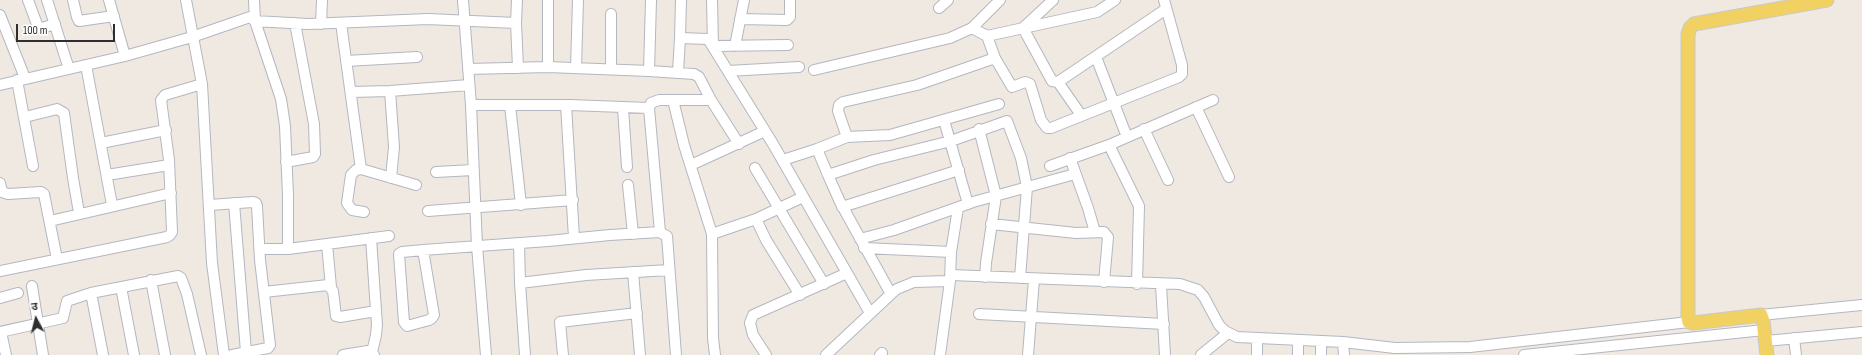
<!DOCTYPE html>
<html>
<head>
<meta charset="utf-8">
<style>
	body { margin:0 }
	#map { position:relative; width:1862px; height:355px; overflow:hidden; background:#efe9e1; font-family:"Sofia Sans Condensed","Noto Sans Devanagari",sans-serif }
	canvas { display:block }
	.north { position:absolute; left:16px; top:299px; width:40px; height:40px; -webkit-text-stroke:3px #fff; paint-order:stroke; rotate:353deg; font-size:11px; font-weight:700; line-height:16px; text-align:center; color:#2e2e2e }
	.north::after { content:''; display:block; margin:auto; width:14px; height:18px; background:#2e2e2e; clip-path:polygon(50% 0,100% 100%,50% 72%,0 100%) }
	.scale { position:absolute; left:16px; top:24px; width:99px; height:18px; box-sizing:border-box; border:2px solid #2e2e2e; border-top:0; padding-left:5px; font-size:12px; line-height:14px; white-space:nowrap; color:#2e2e2e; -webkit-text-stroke:3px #fff; paint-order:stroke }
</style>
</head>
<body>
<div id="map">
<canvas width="1862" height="355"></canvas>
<div class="north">उ</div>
<div class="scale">100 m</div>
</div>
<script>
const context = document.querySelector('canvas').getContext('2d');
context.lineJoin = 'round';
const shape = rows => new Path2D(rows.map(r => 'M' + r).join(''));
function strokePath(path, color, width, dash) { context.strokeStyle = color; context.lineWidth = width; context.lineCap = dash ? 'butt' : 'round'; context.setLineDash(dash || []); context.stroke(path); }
const minor = shape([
	[28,0,38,27,42,28,55,24],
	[47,0,69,69],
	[73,0,77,17,79,21,114,16],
	[109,0,125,56],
	[186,0,202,84,212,263,224,355],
	[254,0,255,21,281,99,285,126,288,195,288,249],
	[463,0,471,105,477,246,486,355],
	[517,0,516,23,518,68],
	[712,0,713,46,788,45],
	[1053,0,1023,28,1052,81,1058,82],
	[939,8,948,0],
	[611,14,611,69],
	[0,15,25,78],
	[740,19,787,20,790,17,790,0],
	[341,23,361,169,416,185],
	[321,24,322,0],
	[987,36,972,28,1000,0],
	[680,38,681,0],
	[735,46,744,0],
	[1096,57,1127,137],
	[995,58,1012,87,1025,82,1030,84,1041,120,1047,128,1051,128,1179,77,1182,74,1182,65,1164,0],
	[346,61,417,57],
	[86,65,112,205],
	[548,67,548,0],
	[576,68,578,0],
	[468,69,548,67,649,71,694,74,699,77,711,100,739,144],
	[814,70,950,38,972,28],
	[649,71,651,0],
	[728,71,799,67],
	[678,72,680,38,708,39,773,144,870,313],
	[17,80,33,166],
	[0,85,125,56,192,37,250,17,255,21,308,24,428,19,516,23],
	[390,91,394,147,391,178],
	[351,92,390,91,469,85],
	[673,100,684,145,712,234,713,338,715,355],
	[471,105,570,105,649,108],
	[510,105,521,205],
	[566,105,574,238],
	[1196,107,1229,177],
	[623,108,627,167],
	[1081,115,1058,82,1166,9],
	[25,117,57,109,64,113,73,178,79,213],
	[944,120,968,204],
	[979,129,996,196,986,263,985,277],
	[1144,129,1168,180],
	[847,137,890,135,999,104],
	[101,143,166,130],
	[1109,145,1139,206,1137,284],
	[1070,158,1088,208,1095,232],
	[783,160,817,149],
	[286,162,313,157,315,154,314,124,295,23],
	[691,165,765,131],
	[1050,166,1109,145,1213,100],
	[755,168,824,284],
	[361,169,356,170,351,175,347,203,352,210,364,212],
	[436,172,473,170],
	[107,175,169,165],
	[828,175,817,149,847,137,838,111,839,105,843,102,917,85,995,58,987,36,1097,12,1115,0],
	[0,183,2,192,8,194,41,192,44,194,57,259],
	[628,185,633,234],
	[234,203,246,352],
	[209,205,253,202,256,203,257,206,260,260,270,345,268,348,232,355],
	[842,207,959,170],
	[428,211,573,200],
	[756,219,766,240,800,295],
	[50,221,171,193],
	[991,224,1076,233,1104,232,1108,237,1104,282],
	[660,232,649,108,651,103,659,100,711,100],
	[712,234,756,219,803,197],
	[371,238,377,325,376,335,372,352],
	[860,239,894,230,973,202,1075,174],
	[519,243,520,283,586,275,669,270],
	[327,244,331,287],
	[864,248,951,252],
	[266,249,288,249,389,236],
	[423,250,434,315,432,318,429,320,407,326,404,322,399,254,402,252,423,250,548,241,610,235,660,232,663,234,667,236,676,355],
	[0,271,167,237,170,235,172,232,169,160,161,100,165,95,202,84],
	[633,272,640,355],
	[951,275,1180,284,1198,290,1204,297,1219,325,1225,331,1237,337,1343,342,1395,348,1470,347,1689,322],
	[151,280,165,355],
	[520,283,525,355],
	[1161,285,1165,355],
	[32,286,43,355],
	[121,287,134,355],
	[264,292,328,285,333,291,336,316,340,317,376,311],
	[91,293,103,355],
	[891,294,897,289,914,282,950,281],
	[0,298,18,293],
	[979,314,1164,324],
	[1761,315,1862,305],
	[0,332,63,318,67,301,91,293,178,276,181,278,187,294,201,355],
	[1,332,6,355],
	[1794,338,1796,355],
	[1298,340,1298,355],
	[1766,341,1862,332],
	[1343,342,1344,355],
	[343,355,368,351,372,352,374,355],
	[563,355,560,322,637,313],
	[766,355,753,335,750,323,753,315,847,273],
	[826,355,891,294,840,202,828,175,874,160,951,141,1007,121,1021,158,1027,187,1020,278],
	[880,355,882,353],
	[940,355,950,281,951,252,958,208],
	[1028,355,1034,279],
	[1201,355,1228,333],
	[1257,355,1257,338],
	[1321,355,1321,341],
	[1524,355,1764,330]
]);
const major = shape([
	[1767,355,1763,321,1761,315,1693,323,1689,322,1688,318,1688,34,1690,28,1694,24,1827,0]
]);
strokePath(minor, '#b4b7c1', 12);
strokePath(major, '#c9c9c9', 15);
strokePath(minor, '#fff', 10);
strokePath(major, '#f2d163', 13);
</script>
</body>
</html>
